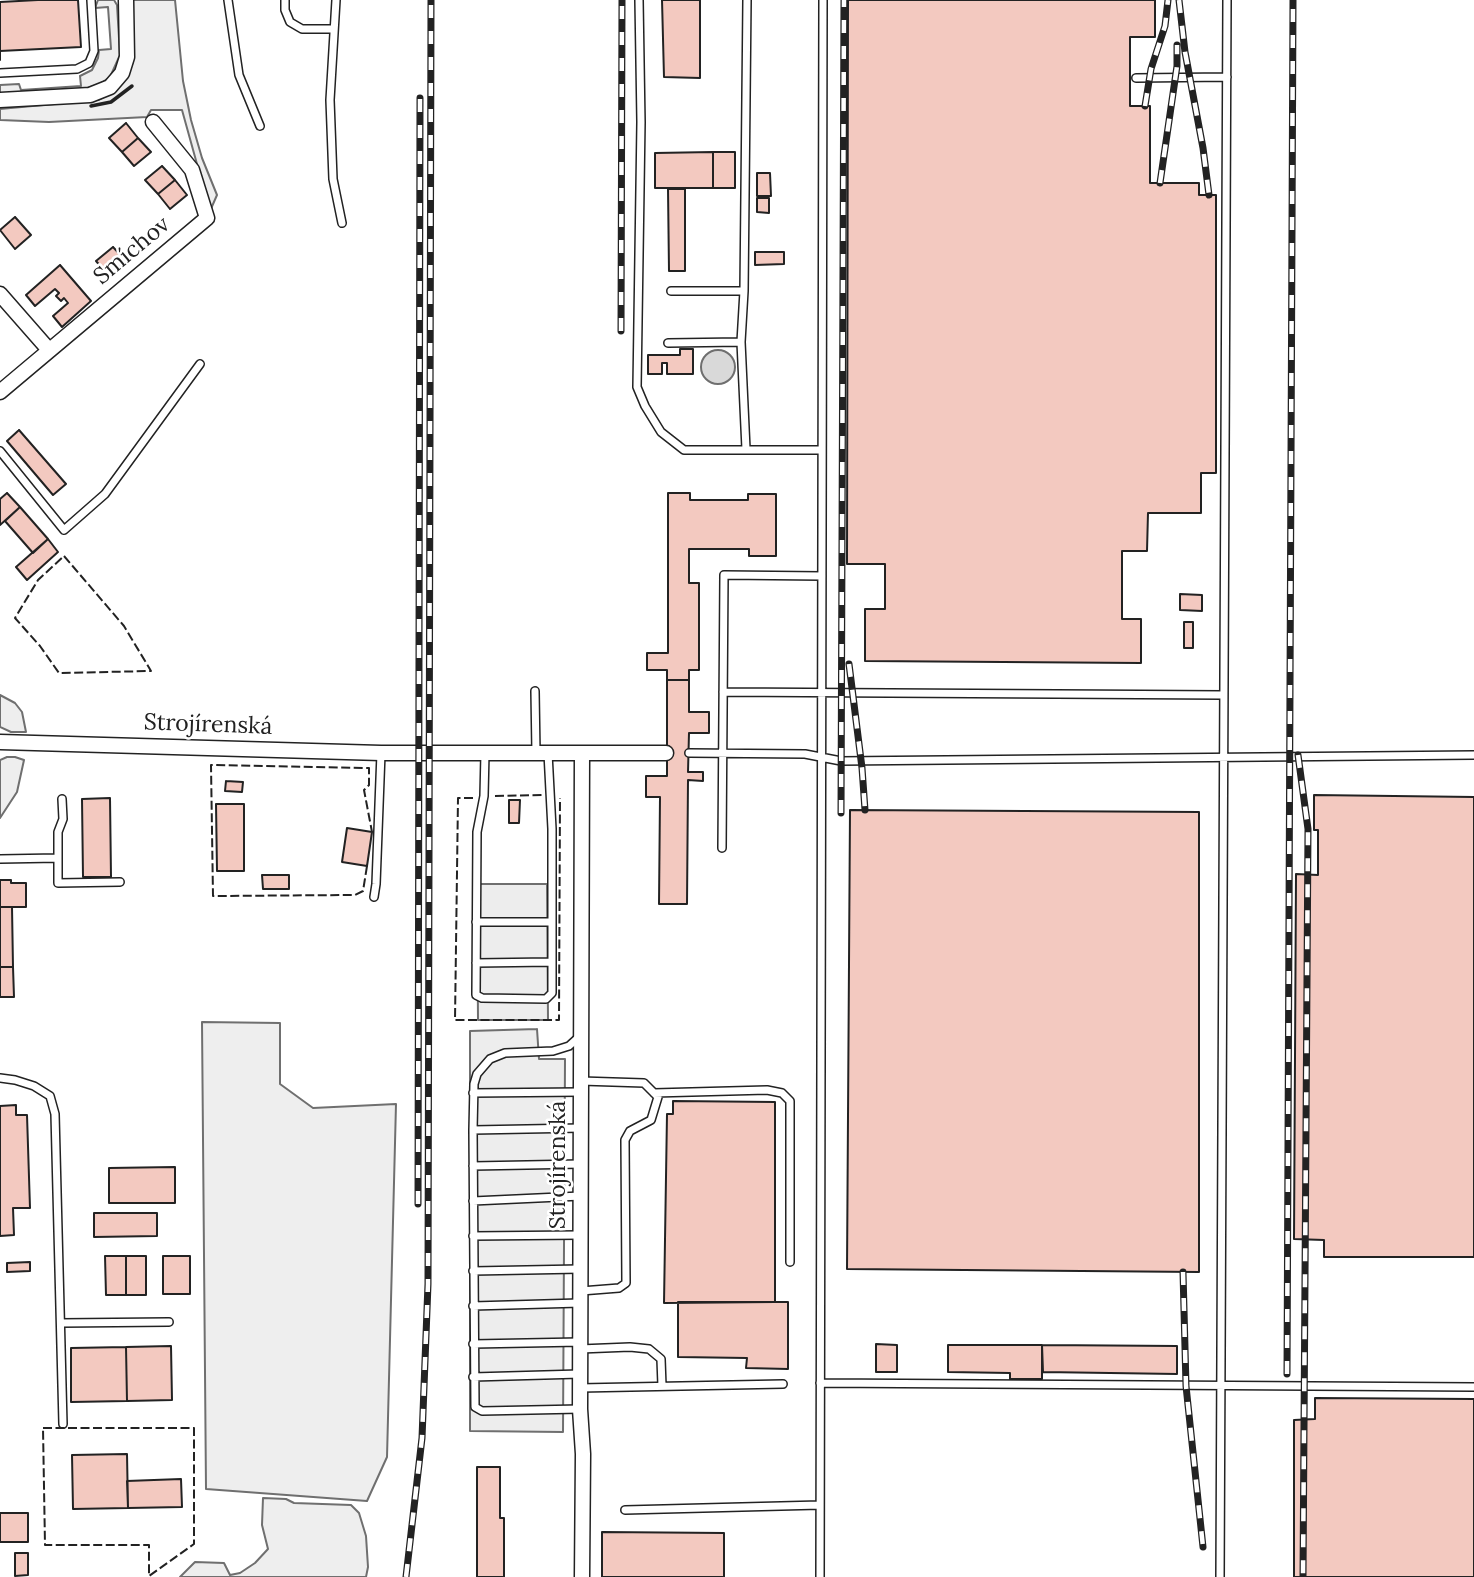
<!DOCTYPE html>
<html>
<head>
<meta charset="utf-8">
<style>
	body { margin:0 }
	canvas { display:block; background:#fff }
</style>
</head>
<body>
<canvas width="1474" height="1577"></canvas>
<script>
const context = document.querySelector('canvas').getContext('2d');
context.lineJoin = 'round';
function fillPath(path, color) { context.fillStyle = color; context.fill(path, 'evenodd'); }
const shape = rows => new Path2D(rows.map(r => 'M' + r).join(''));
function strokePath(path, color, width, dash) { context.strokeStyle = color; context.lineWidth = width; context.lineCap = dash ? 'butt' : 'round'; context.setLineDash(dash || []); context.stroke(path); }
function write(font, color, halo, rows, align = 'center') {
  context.font = font + ' Lora,serif'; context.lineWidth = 5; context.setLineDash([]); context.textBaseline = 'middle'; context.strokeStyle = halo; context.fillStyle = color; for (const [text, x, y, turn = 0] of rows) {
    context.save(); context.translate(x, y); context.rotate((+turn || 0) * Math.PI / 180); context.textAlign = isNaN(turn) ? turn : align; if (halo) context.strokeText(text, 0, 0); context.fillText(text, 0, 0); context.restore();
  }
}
const green = shape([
	[98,0,114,0,117,5,120,55,110,77,100,84,84,89,0,94,0,85,19,84,21,90,81,86,80,76,92,70,98,58,99,50,111,49,108,7,95,8,98,0],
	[131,0,175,0,183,81,191,120,202,158,217,195,210,211,182,110,151,110,147,117,49,122,0,120,0,109,98,100,110,94,123,83,133,62,134,41,131,0],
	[0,695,15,703,22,712,26,732,11,732,0,727,0,695],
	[7,757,15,757,24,760,17,792,0,818,0,760,7,757],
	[202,1022,280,1023,280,1084,313,1108,396,1104,387,1457,367,1501,206,1489,202,1022],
	[263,1498,286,1499,294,1503,351,1505,359,1513,366,1536,368,1567,366,1577,180,1577,195,1562,224,1563,230,1575,240,1573,255,1563,268,1549,262,1525,263,1498]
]);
fillPath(green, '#eee');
strokePath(green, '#6f6f6f', 2);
const parking = shape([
	[477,884,547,884,548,1020,478,1020,477,884],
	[537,1029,539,1059,565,1059,563,1432,470,1431,470,1031,537,1029]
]);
fillPath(parking, '#ededed');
strokePath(parking, '#6f6f6f', 2);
const water = shape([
	'701 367a17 17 0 1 1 34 0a17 17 0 1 1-34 0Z'
]);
fillPath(water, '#d9d9d9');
strokePath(water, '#6f6f6f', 2);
const building = shape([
	[38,0,78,0,81,47,0,51,0,60,0,2,38,0],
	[662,0,700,0,700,78,664,77,662,0],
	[848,0,1155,0,1155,37,1130,37,1130,106,1150,106,1150,183,1199,183,1199,195,1216,195,1216,473,1201,473,1201,513,1148,513,1147,551,1122,551,1122,619,1141,619,1141,663,865,661,865,609,885,609,885,564,847,564,848,0],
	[126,123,138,138,122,152,109,138,126,123],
	[138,138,151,152,134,166,122,152,138,138],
	[713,152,713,188,655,188,655,153,713,152],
	[713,152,735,152,735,188,713,188,713,152],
	[162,166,175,180,158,194,145,180,162,166],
	[757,173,770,173,771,196,757,196,757,173],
	[175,180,187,195,170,209,158,194,175,180],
	[668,189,685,189,685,271,669,271,668,189],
	[757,198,769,198,769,213,757,212,757,198],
	[15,217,31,235,15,249,0,230,15,217],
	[113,247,125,260,108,275,96,261,113,247],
	[755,252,784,252,784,264,755,265,755,252],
	[60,265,91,301,62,327,53,316,68,303,64,298,61,301,56,296,59,293,55,289,35,306,26,295,60,265],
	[680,349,693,349,693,374,667,374,667,363,662,363,662,374,648,374,648,355,680,355,680,349],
	[19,430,66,484,53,495,7,441,19,430],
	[7,493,20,507,0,525,0,499,7,493],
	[668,493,690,493,690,500,748,500,748,494,776,494,776,556,749,556,749,549,689,549,689,583,699,583,699,670,689,670,689,680,667,680,667,670,647,670,647,653,668,653,668,493],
	[20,507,48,539,33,553,5,521,20,507],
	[48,539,58,552,27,580,16,567,48,539],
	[1180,594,1202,595,1202,611,1180,610,1180,594],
	[1184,622,1193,622,1193,648,1184,648,1184,622],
	[667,680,689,680,689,712,709,712,709,733,689,733,688,772,703,772,703,781,688,780,687,904,659,904,660,797,646,797,646,776,667,776,667,680],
	[226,781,243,782,242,792,225,791,226,781],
	[1314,795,1474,797,1474,1257,1324,1257,1324,1240,1294,1239,1296,874,1318,875,1318,830,1314,830,1314,795],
	[110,798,111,877,83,877,82,799,110,798],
	[509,800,520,800,519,823,509,823,509,800],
	[216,804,244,804,244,871,217,871,216,804],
	[850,810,1199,812,1199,1272,847,1269,850,810],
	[347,828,372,832,367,866,342,862,347,828],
	[262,875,289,875,289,889,263,889,262,875],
	[0,880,11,880,11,883,26,883,26,907,0,907,0,880],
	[0,907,12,907,13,967,0,967,0,907],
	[0,967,13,967,14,997,0,997,0,967],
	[673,1101,775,1102,775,1302,664,1303,667,1114,673,1114,673,1101],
	[16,1105,16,1115,27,1115,30,1208,13,1208,14,1235,0,1236,0,1106,16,1105],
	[175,1167,175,1203,109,1203,109,1168,175,1167],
	[94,1213,157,1213,157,1236,94,1237,94,1213],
	[105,1256,126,1256,126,1295,106,1295,105,1256],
	[126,1256,146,1256,146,1295,126,1295,126,1256],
	[163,1256,190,1256,190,1294,163,1294,163,1256],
	[30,1262,30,1271,7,1272,7,1263,30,1262],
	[678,1302,788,1302,788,1369,746,1368,747,1358,678,1357,678,1302],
	[876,1344,897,1345,897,1372,876,1372,876,1344],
	[948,1345,1042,1345,1042,1379,1010,1379,1010,1373,948,1372,948,1345],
	[1042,1345,1177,1346,1177,1374,1043,1372,1042,1345],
	[171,1346,172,1400,127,1401,126,1347,171,1346],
	[126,1347,127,1401,71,1402,71,1348,126,1347],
	[1315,1398,1474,1399,1474,1577,1294,1577,1294,1420,1315,1419,1315,1398],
	[127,1454,128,1508,73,1509,72,1455,127,1454],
	[477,1467,500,1467,500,1518,504,1518,504,1577,477,1577,477,1467],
	[181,1479,182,1507,128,1508,127,1481,181,1479],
	[0,1513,28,1513,28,1542,0,1542,0,1513],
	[602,1532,724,1533,724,1577,602,1577,602,1532],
	[15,1553,28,1553,28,1575,15,1576,15,1553]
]);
fillPath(building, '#f3c9c0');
strokePath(building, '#222', 2);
const service = shape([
	[228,0,239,75,260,126],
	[285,0,285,10,290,22,302,29,334,29],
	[336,0,330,100,333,179,342,223],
	[639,0,641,122,637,387,645,406,661,432,684,450,822,450],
	[0,73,77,69,89,63,94,51,91,0],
	[1136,78,1227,77],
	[671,291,744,291],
	[668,343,741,342],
	[746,449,741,342,744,291,747,0],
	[0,451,64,530,105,494,200,364],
	[535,691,536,753],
	[723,692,1223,695],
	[485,753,484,796,477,832,476,995,482,998,546,999,552,993,552,829,548,753],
	[689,753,805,754,841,761,1474,755],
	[62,799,63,819,58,832,58,883,120,882],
	[722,848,724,575,822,576],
	[0,859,58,858],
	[374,897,376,884,381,753],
	[476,922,552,922],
	[476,963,551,962],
	[0,1078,15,1080,34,1086,50,1096,55,1114,63,1424],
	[581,1081,644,1083,658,1097,651,1120,630,1131,625,1140,626,1283,619,1288,581,1291],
	[473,1093,581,1092],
	[654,1093,767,1090,782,1093,790,1101,790,1262],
	[473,1130,581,1128],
	[473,1166,581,1164],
	[473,1201,581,1196],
	[473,1236,580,1235],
	[473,1271,580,1269],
	[473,1306,580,1303],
	[61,1323,169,1322],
	[473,1344,580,1342],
	[580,1349,630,1347,649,1349,661,1359,662,1386],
	[473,1377,580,1374],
	[820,1383,1474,1387],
	[580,1388,783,1384],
	[580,1409,482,1411,475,1407,473,1130,474,1084,477,1074,490,1059,505,1053,553,1051,569,1046,580,1036],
	[625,1510,820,1505],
	[820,1577,823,0],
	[1220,1577,1227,0]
]);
const minor = shape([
	[0,100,90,95,110,87,122,73,127,57,126,0],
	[0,294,49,350],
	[0,392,207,218,192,170,153,122],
	[0,742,381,753,666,753],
	[582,753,580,1409,583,1454,582,1577]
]);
strokePath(service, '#222', 10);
strokePath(minor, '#222', 17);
strokePath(service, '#fff', 7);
strokePath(minor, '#fff', 14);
const rail = shape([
	[1179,0,1185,52,1203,148,1209,195],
	[1145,106,1151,69,1165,26,1168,0],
	[1160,183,1177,66,1177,45],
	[621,331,622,0],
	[849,664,862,768,865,810],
	[1298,755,1308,829,1303,1577],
	[841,813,844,0],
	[418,1204,420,98],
	[1183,1272,1186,1386,1203,1547],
	[1287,1374,1293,0],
	[406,1577,422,1438,428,1284,431,0]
]);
strokePath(rail, '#222', 7);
strokePath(rail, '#fff', 4.5, [13]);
strokePath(shape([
	[64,556,124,626,151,671,59,673,40,646,15,618,38,580,64,556],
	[495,796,543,795],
	[473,798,458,798,455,1020,559,1020,560,798],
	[367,866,363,891,355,895,213,896,211,765,369,768,369,785,364,790,372,832],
	[43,1428,194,1428,194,1544,149,1576,149,1545,45,1545,43,1428]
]), '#222', 2, [9, 3.5]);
strokePath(shape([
	[91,106,111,102,132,86]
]), '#222', 3.5);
write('23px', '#222', '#fff', [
	["Smíchov",132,251,-40],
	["Strojírenská",208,725,2],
	["Strojírenská",558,1165,-90]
]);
</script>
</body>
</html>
